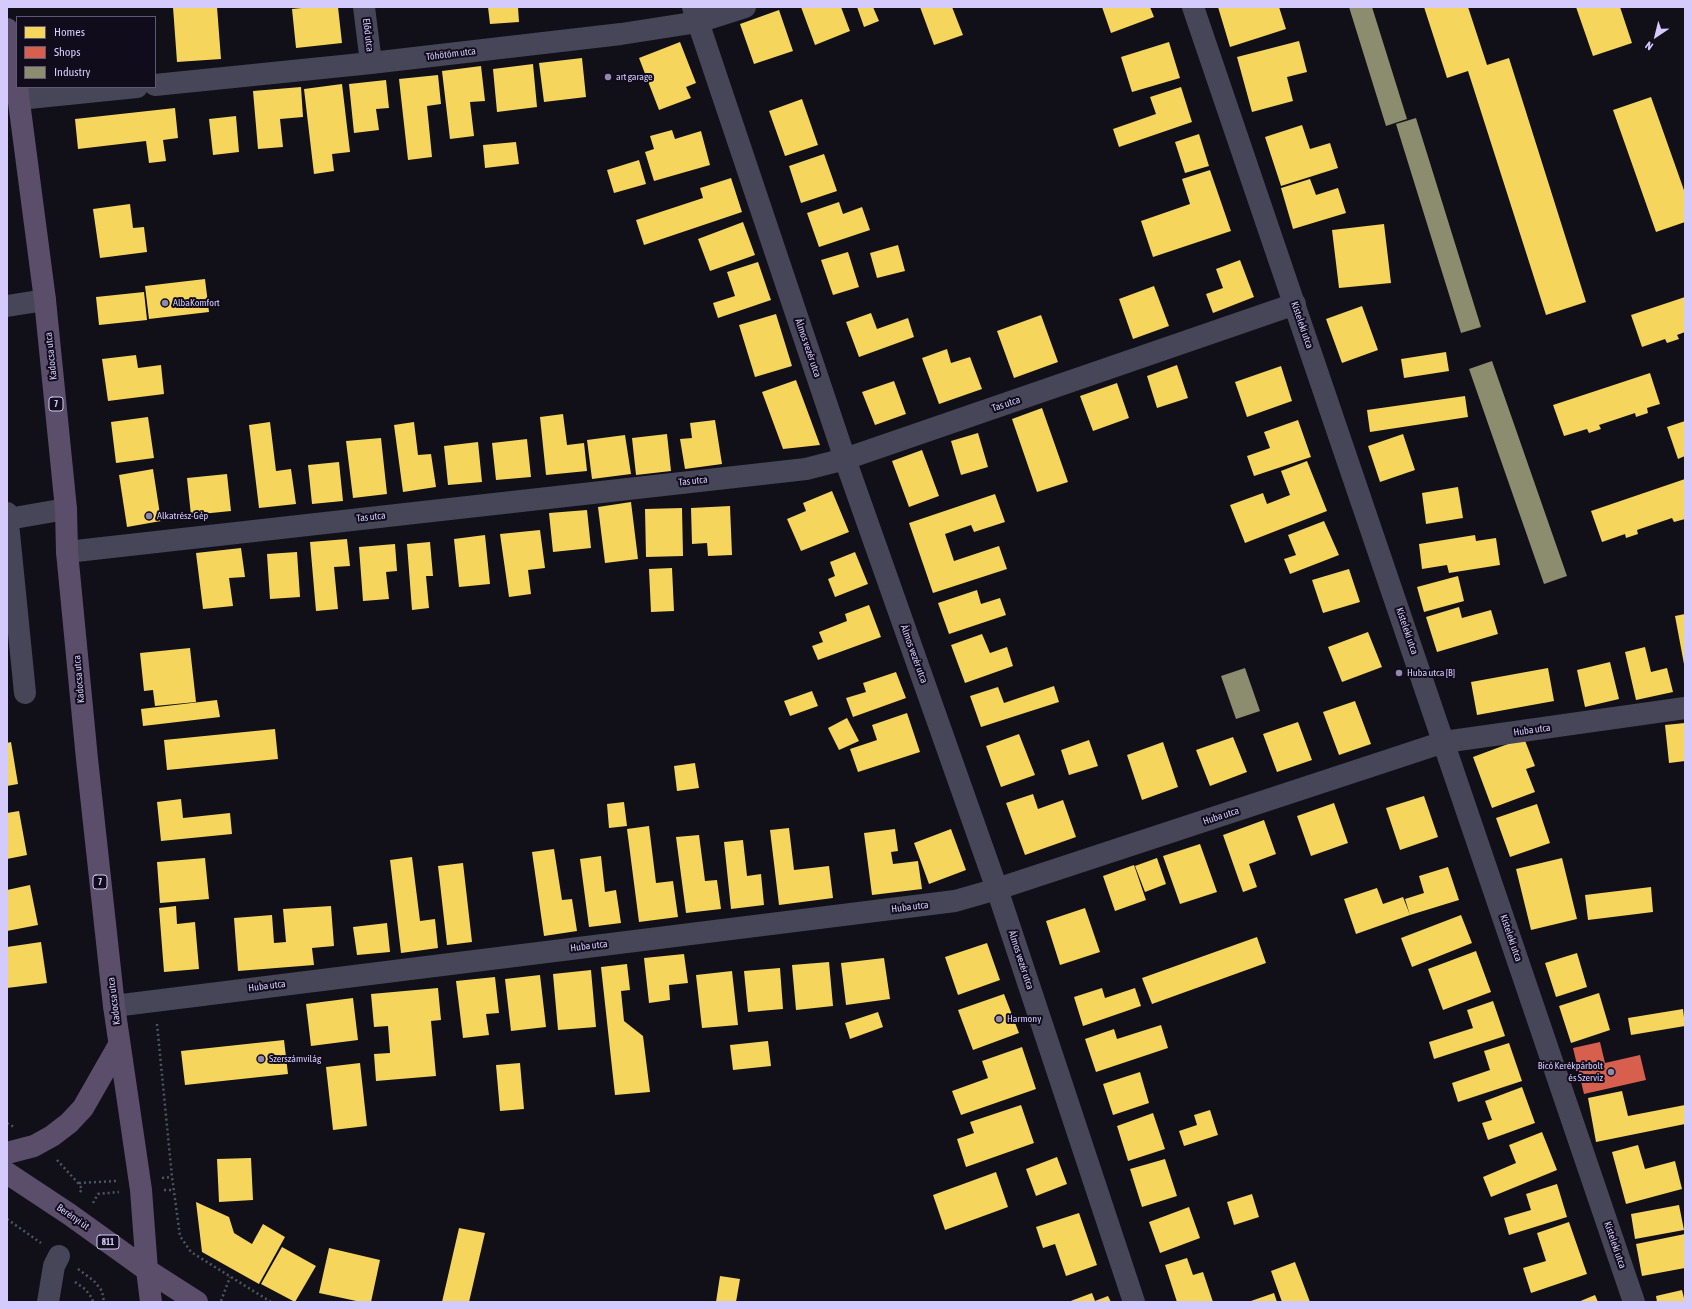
<!DOCTYPE html>
<html>
<head>
<meta charset="utf-8">
<style>
	body { margin:0 }
	#map { position:relative; width:1692px; height:1309px; overflow:hidden; background:#111018; font-family:"Asap Condensed",sans-serif }
	canvas { display:block }
	.frame { position:absolute; inset:0; border:8px solid #d4cafb; pointer-events:none }
	.legend { position:absolute; left:16px; top:16px; width:140px; height:72px; box-sizing:border-box; background:#100c1b; border:1px solid #5e5875; margin:0; padding:5px 7px; list-style:none; font-size:12px; color:#d4cafb }
	.legend li { display:flex; align-items:center; gap:8px; height:20px }
	.legend b { width:20px; border:1px solid #5e5875 }
	.north { position:absolute; left:1636px; top:16px; width:40px; height:40px; -webkit-text-stroke:3px #100c1b; paint-order:stroke; rotate:215deg; font-size:11px; font-weight:700; line-height:16px; text-align:center; color:#d4cafb }
	.north::after { content:''; display:block; margin:auto; width:14px; height:18px; background:#d4cafb; clip-path:polygon(50% 0,100% 100%,50% 72%,0 100%) }
</style>
</head>
<body>
<div id="map">
<canvas width="1692" height="1309"></canvas>
<div class="frame"></div>
<ul class="legend">
<li><b style="height:11px;background:#f6d55c"></b>Homes</li>
<li><b style="height:11px;background:#d6604d"></b>Shops</li>
<li><b style="height:11px;background:#8c8c6e"></b>Industry</li>
</ul>
<div class="north">N</div>
</div>
<script>
const context = document.querySelector('canvas').getContext('2d');
context.lineJoin = 'round';
function fillPath(path, color) { context.fillStyle = color; context.fill(path, 'evenodd'); }
const shape = rows => new Path2D(rows.map(r => 'M' + r).join(''));
function strokePath(path, color, width, dash) { context.strokeStyle = color; context.lineWidth = width; context.lineCap = dash ? 'butt' : 'round'; context.setLineDash(dash || []); context.stroke(path); }
function write(font, color, halo, rows, align = 'center') {
  context.font = font + ' "Asap Condensed",sans-serif'; context.lineWidth = 4; context.setLineDash([]); context.textBaseline = 'middle'; context.strokeStyle = halo; context.fillStyle = color; for (const [text, x, y, turn = 0] of rows) {
    context.save(); context.translate(x, y); context.rotate((+turn || 0) * Math.PI / 180); context.textAlign = isNaN(turn) ? turn : align; if (halo) context.strokeText(text, 0, 0); context.fillText(text, 0, 0); context.restore();
  }
}
fillPath(shape([
	[173,7,217,7,221,59,177,62],
	[311,7,338,7,342,43,296,48,292,9],
	[488,7,518,7,519,22,490,24],
	[801,7,841,7,850,31,815,45],
	[857,7,873,7,879,21,864,27],
	[920,7,952,7,963,35,934,45],
	[1102,7,1150,7,1154,17,1111,33],
	[1218,7,1279,7,1286,29,1230,47],
	[1424,7,1468,7,1487,65,1509,58,1586,302,1546,315,1468,71,1447,78],
	[1576,7,1620,7,1632,43,1593,56],
	[779,10,793,51,754,64,740,24],
	[1299,41,1307,72,1287,77,1293,101,1252,112,1237,57],
	[680,42,696,83,686,87,691,98,659,110,639,58],
	[1169,42,1180,78,1132,92,1121,57],
	[582,58,586,97,544,102,539,63],
	[533,64,537,107,497,112,493,69],
	[481,66,485,101,470,102,474,136,450,139,442,71],
	[438,75,441,104,427,106,432,157,408,160,399,79],
	[386,80,389,108,376,109,379,130,354,133,349,84],
	[342,84,350,152,332,154,334,171,314,174,304,89],
	[301,87,303,117,280,119,283,147,258,149,253,91],
	[1181,87,1192,122,1119,147,1113,129,1156,114,1150,97],
	[1651,97,1685,193,1685,222,1656,232,1613,110],
	[802,99,818,145,785,156,769,111],
	[175,108,178,138,163,140,166,161,149,163,146,141,78,149,75,119],
	[236,116,239,152,213,155,209,119],
	[1302,125,1310,149,1330,143,1338,168,1281,186,1265,137],
	[672,130,675,139,701,131,710,165,654,181,645,152,654,149,650,136],
	[1199,134,1209,166,1185,173,1175,142],
	[516,142,519,164,485,168,483,145],
	[824,154,837,191,801,203,789,166],
	[639,160,646,184,614,193,607,170],
	[1210,170,1231,231,1153,257,1141,221,1190,204,1182,179],
	[731,178,742,212,644,245,636,220,703,198,700,188],
	[1310,179,1316,195,1338,188,1346,213,1293,229,1281,188],
	[839,202,843,214,862,207,870,230,819,247,807,213],
	[130,204,133,228,144,227,147,252,100,258,93,209],
	[743,222,755,255,710,271,698,239],
	[1384,224,1391,283,1339,288,1332,230],
	[898,245,905,271,877,278,870,253],
	[848,252,859,287,833,295,821,260],
	[1240,260,1254,297,1213,313,1206,294,1223,288,1216,269],
	[758,262,771,300,718,318,713,303,735,296,727,272],
	[205,279,209,312,149,319,145,286],
	[1154,286,1169,326,1133,339,1119,299],
	[144,292,147,320,99,325,96,297],
	[1685,297,1685,332,1677,335,1679,339,1667,343,1665,339,1642,347,1631,315],
	[1362,306,1378,350,1342,363,1326,319],
	[871,313,877,329,908,318,914,337,859,357,846,322],
	[776,314,792,366,755,377,739,325],
	[1041,315,1058,362,1014,378,997,331],
	[947,349,951,363,970,357,982,389,939,404,922,358],
	[1446,352,1449,371,1404,378,1401,359],
	[136,355,138,368,161,365,164,394,108,401,102,359],
	[1177,365,1188,398,1157,408,1147,376],
	[1281,366,1292,401,1247,417,1235,382],
	[1650,373,1660,404,1647,408,1648,413,1636,417,1635,413,1599,425,1601,429,1589,433,1587,429,1564,436,1553,405],
	[796,380,820,445,783,449,762,392],
	[894,381,906,414,875,425,862,392],
	[1117,383,1129,418,1093,431,1080,396],
	[1465,396,1468,417,1370,432,1367,410],
	[1042,408,1068,482,1037,492,1012,419],
	[563,414,567,445,584,443,587,471,546,475,540,417],
	[148,417,154,458,116,463,111,422],
	[715,420,722,464,685,469,680,439,692,438,690,423],
	[1298,420,1311,457,1254,476,1247,456,1270,448,1264,432],
	[1685,421,1685,456,1678,459,1667,427],
	[270,422,276,471,291,469,296,504,259,508,249,425],
	[414,422,418,455,431,454,436,487,403,492,394,425],
	[978,433,988,467,961,475,951,441],
	[667,434,671,471,636,475,632,438],
	[1403,434,1415,470,1380,482,1368,446],
	[625,435,631,474,592,479,587,440],
	[381,438,387,494,353,498,346,441],
	[527,439,531,477,496,480,492,443],
	[478,442,482,482,448,485,444,446],
	[922,450,939,496,909,507,892,461],
	[1307,461,1327,511,1245,543,1230,505,1263,493,1267,504,1290,495,1281,471],
	[339,462,343,501,312,504,308,465],
	[153,469,161,521,127,527,119,475],
	[227,474,231,511,191,515,187,478],
	[1685,479,1685,519,1674,522,1672,518,1637,530,1638,534,1626,538,1625,534,1602,542,1591,511],
	[1458,487,1463,518,1426,524,1422,493],
	[832,491,849,532,801,551,787,519,806,511,803,503],
	[995,494,1005,522,974,532,971,525,945,534,954,561,999,546,1007,569,933,593,909,523],
	[631,502,638,559,605,563,598,507],
	[730,506,732,555,708,556,707,543,692,544,691,508],
	[682,508,683,556,646,557,645,509],
	[587,510,591,548,553,552,549,513],
	[1324,521,1339,555,1290,574,1284,559,1296,555,1288,535],
	[540,530,545,568,528,570,531,594,509,597,500,534],
	[485,535,490,584,459,587,454,539],
	[1475,535,1476,541,1496,538,1500,565,1449,573,1447,565,1422,569,1419,544],
	[347,539,350,566,334,567,338,609,316,611,310,542],
	[430,542,433,576,426,576,429,608,412,610,407,544],
	[395,544,397,571,386,572,389,599,363,601,359,547],
	[241,548,245,577,229,578,233,606,203,609,196,553],
	[297,552,300,597,270,599,267,554],
	[855,552,868,584,835,597,828,579,835,576,830,562],
	[672,568,674,611,651,612,649,569],
	[1349,569,1360,602,1323,613,1312,580],
	[1458,576,1464,601,1424,612,1417,587],
	[977,590,981,604,1000,598,1006,615,949,634,938,603],
	[869,605,881,637,818,660,812,646,823,642,819,632,847,621,845,614],
	[1459,607,1462,618,1491,610,1498,634,1437,652,1426,617],
	[1685,614,1685,664,1684,664,1675,616],
	[1368,632,1382,667,1342,682,1328,647],
	[982,634,990,653,1007,647,1013,666,965,683,951,645],
	[1645,647,1651,672,1667,668,1673,692,1636,700,1625,652],
	[190,648,196,702,155,706,153,690,144,691,140,653],
	[1610,662,1619,699,1585,707,1577,670],
	[1548,668,1554,701,1477,715,1471,682],
	[896,672,906,698,853,717,846,698,866,692,863,683],
	[1054,686,1059,702,981,727,970,696,998,687,1004,703],
	[812,691,818,706,790,716,784,701],
	[217,700,220,717,143,726,141,709],
	[1355,701,1371,744,1339,755,1323,712],
	[907,713,920,752,858,772,850,749,877,740,872,725],
	[847,718,859,741,839,750,828,728],
	[1298,722,1312,760,1277,772,1263,734],
	[1685,723,1685,761,1669,763,1665,725],
	[275,729,278,759,167,770,164,740],
	[1019,734,1035,775,1001,787,986,746],
	[1233,737,1247,772,1210,786,1196,750],
	[1524,738,1535,766,1526,769,1535,792,1492,808,1473,757],
	[1089,740,1098,766,1069,775,1061,750],
	[11,742,18,784,7,786,7,743],
	[1163,742,1178,787,1142,800,1127,755],
	[695,763,699,788,677,791,674,766],
	[1033,794,1038,809,1063,800,1076,837,1025,855,1006,803],
	[1424,796,1438,837,1400,850,1386,808],
	[181,799,183,818,230,813,232,834,161,841,157,802],
	[624,802,627,826,609,828,607,804],
	[1334,803,1348,843,1311,856,1297,816],
	[1537,804,1550,843,1510,857,1496,818],
	[19,811,27,855,7,859,7,813],
	[1264,820,1276,854,1249,864,1257,887,1243,892,1223,835],
	[649,826,656,883,673,881,678,917,639,922,627,829],
	[789,828,794,870,829,866,833,898,779,905,770,830],
	[895,829,898,851,891,852,893,864,918,861,922,889,872,895,864,833],
	[951,829,966,870,929,884,914,843],
	[699,835,705,881,717,880,721,909,686,913,676,837],
	[743,840,747,876,761,874,764,905,731,909,724,842],
	[1200,844,1217,892,1180,904,1163,856],
	[554,849,562,900,572,899,577,931,544,936,532,852],
	[601,856,605,892,616,890,621,923,589,927,580,859],
	[412,857,420,921,435,919,438,948,401,953,390,860],
	[205,858,209,899,160,903,157,862],
	[1157,858,1166,884,1145,892,1135,866],
	[1562,858,1577,919,1531,930,1516,869],
	[463,863,472,942,447,945,438,866],
	[1134,865,1146,900,1115,911,1103,876],
	[1448,867,1459,900,1410,915,1405,899,1424,893,1419,876],
	[30,885,38,925,7,931,7,890],
	[1651,887,1653,912,1588,920,1585,895],
	[1377,888,1383,904,1403,897,1410,915,1356,934,1344,899],
	[176,906,177,924,195,922,199,969,164,972,159,908],
	[331,906,334,946,312,948,314,965,238,971,234,918,272,915,274,943,286,942,283,909],
	[1085,908,1100,952,1060,965,1046,921],
	[1461,915,1472,943,1412,967,1401,938],
	[387,923,390,952,357,955,353,927],
	[1257,937,1266,963,1152,1004,1142,978],
	[41,942,47,983,7,988,7,947],
	[987,943,1000,980,958,995,945,957],
	[1476,951,1491,992,1443,1010,1428,969],
	[1577,953,1587,987,1556,997,1545,963],
	[684,954,688,983,669,985,670,1000,649,1003,644,958],
	[884,958,890,999,846,1005,841,963],
	[829,962,833,1006,796,1010,792,965],
	[627,964,630,990,621,991,624,1021,643,1036,650,1092,615,1095,601,967],
	[780,968,783,1009,748,1012,744,971],
	[591,970,596,1027,558,1030,553,974],
	[732,971,738,1025,702,1028,696,975],
	[540,975,546,1027,511,1031,505,979],
	[495,977,499,1013,486,1014,489,1035,463,1038,456,981],
	[438,988,441,1020,431,1021,436,1076,376,1081,374,1054,390,1053,388,1026,374,1027,371,994],
	[1102,988,1105,998,1135,988,1141,1006,1083,1026,1074,997],
	[1599,993,1610,1030,1571,1043,1559,1006],
	[1004,994,1019,1033,973,1050,958,1010],
	[353,998,358,1040,311,1046,306,1004],
	[1493,1001,1505,1036,1434,1059,1429,1042,1473,1028,1467,1010],
	[1683,1009,1685,1026,1631,1035,1628,1018],
	[878,1012,883,1027,850,1039,845,1023],
	[1161,1025,1168,1048,1096,1072,1085,1039,1114,1029,1117,1039],
	[284,1040,288,1074,185,1085,181,1051],
	[768,1041,771,1066,733,1070,730,1045],
	[1509,1043,1522,1081,1458,1102,1452,1083,1490,1070,1484,1051],
	[1022,1047,1036,1089,961,1115,952,1091,988,1078,982,1061],
	[360,1063,367,1126,333,1130,326,1067],
	[520,1063,524,1109,500,1111,496,1065],
	[1140,1072,1149,1103,1113,1115,1103,1084],
	[1522,1087,1535,1123,1488,1140,1482,1123,1492,1120,1485,1101],
	[1622,1091,1628,1116,1685,1105,1685,1124,1596,1142,1588,1098],
	[1021,1105,1034,1143,966,1167,957,1139,974,1133,970,1122],
	[1210,1110,1218,1135,1184,1146,1179,1131,1197,1125,1194,1115],
	[1153,1113,1165,1149,1128,1161,1117,1126],
	[1542,1132,1557,1170,1491,1197,1483,1177,1516,1163,1509,1145],
	[1638,1145,1645,1169,1675,1161,1682,1189,1626,1204,1612,1152],
	[1057,1157,1067,1184,1036,1196,1026,1169],
	[251,1158,253,1200,219,1202,217,1159],
	[1165,1159,1177,1196,1142,1207,1130,1169],
	[996,1172,1008,1207,945,1230,933,1195],
	[1557,1184,1567,1217,1509,1235,1504,1218,1531,1210,1526,1194],
	[1252,1194,1259,1217,1234,1225,1227,1202],
	[196,1202,229,1217,234,1233,252,1244,263,1224,285,1237,259,1284,202,1252],
	[1679,1205,1684,1230,1635,1239,1631,1214],
	[1189,1207,1200,1238,1160,1253,1149,1222],
	[1079,1213,1097,1265,1066,1276,1055,1244,1043,1248,1036,1227],
	[1569,1222,1587,1274,1531,1293,1523,1268,1546,1261,1537,1233],
	[459,1228,485,1233,469,1302,442,1302],
	[1685,1234,1685,1268,1642,1276,1636,1244],
	[282,1247,316,1266,295,1302,261,1284],
	[329,1248,380,1260,371,1302,361,1302,319,1293],
	[1187,1258,1193,1275,1203,1272,1213,1302,1177,1302,1165,1265],
	[1295,1262,1310,1302,1282,1302,1271,1271],
	[720,1276,740,1279,736,1302,716,1302],
	[1682,1290,1685,1302,1657,1302,1656,1296],
	[1092,1293,1095,1301,1108,1296,1111,1302,1068,1302],
	[1274,1293,1277,1302,1248,1302],
	[1595,1295,1598,1302,1578,1302]
]), '#f6d55c');
fillPath(shape([
	[1600,1042,1605,1063,1640,1055,1646,1080,1584,1094,1573,1048]
]), '#d6604d');
fillPath(shape([
	[1349,7,1372,7,1407,119,1386,126],
	[1416,118,1481,327,1461,333,1396,124],
	[1492,361,1567,576,1544,584,1469,369],
	[1245,668,1260,711,1236,719,1221,676]
]), '#8c8c6e');
strokePath(shape([
	[157,1024,172,1177,180,1236,191,1252,271,1302],
	[7,1123,14,1127],
	[57,1160,78,1183,82,1189,79,1194],
	[162,1178,172,1177],
	[79,1183,116,1181],
	[164,1190,174,1190],
	[93,1203,98,1194,119,1192],
	[7,1219,41,1243],
	[78,1269,94,1281,102,1291,104,1302],
	[75,1282,85,1289,92,1298,93,1302],
	[221,1301,230,1277]
]), '#4b5763', 2.5, [2, 3]);
strokePath(shape([
	[364,7,371,63],
	[693,7,845,459,997,889,1134,1302],
	[1193,7,1634,1302],
	[155,85,371,63,621,34,698,22,745,7],
	[19,99,137,87],
	[7,306,45,300],
	[7,513,25,693],
	[8,519,66,509],
	[67,552,806,469,845,459,1295,304],
	[114,1006,955,901,997,889,1444,742,1685,708],
	[48,1302,54,1266,59,1256]
]), '#474558', 22);
strokePath(shape([
	[7,29,17,87],
	[17,87,45,300,66,509,67,552,87,759,114,1006,141,1190,147,1270,151,1302],
	[7,1153,34,1146,52,1136,69,1123,83,1108,119,1045],
	[7,1173,69,1214,147,1270,197,1302]
]), '#5b4e6a', 22);
for (const [x, y, r, color] of [
	[608,77,4,"#9089ac"],
	[165,303,4,"#9089ac"],
	[149,516,4,"#9089ac"],
	[1399,673,4,"#9089ac"],
	[999,1019,4,"#9089ac"],
	[261,1059,4,"#9089ac"],
	[1611,1072,4,"#9089ac"]
]) { const dot = new Path2D(); dot.arc(x, y, r, 0, 2 * Math.PI); context.fillStyle = color; context.fill(dot); strokePath(dot, '#100c1b', 1.5); }
for (const [x, y, w] of [
	[56,404,14],
	[100,882,14],
	[108,1242,22]
]) { const box = new Path2D(); box.roundRect(x - w / 2, y - 7, w, 14, 3); context.fillStyle = '#100c1b'; context.fill(box); strokePath(box, '#d4cafb', 1); }
write('bold 9px', '#d4cafb', null, [
	["7",56,404],
	["7",100,882],
	["811",108,1242]
]);
write('10px', '#d4cafb', '#100c1b', [
	["Előd utca",368,35,83],
	["Töhötöm utca",451,54,-7],
	["Kisteleki utca",1302,325,71],
	["Álmos vezér utca",808,348,71],
	["Kadocsa utca",51,356,-96],
	["Tas utca",1006,404,-19],
	["Tas utca",693,481,-6],
	["Tas utca",371,517,-6],
	["Kisteleki utca",1407,631,71],
	["Álmos vezér utca",914,654,70],
	["Kadocsa utca",79,679,-95],
	["Huba utca",1532,730,-8],
	["Huba utca",1221,816,-18],
	["Huba utca",910,907,-7],
	["Kisteleki utca",1511,938,71],
	["Huba utca",589,946,-7],
	["Álmos vezér utca",1021,960,72],
	["Huba utca",267,986,-7],
	["Kadocsa utca",114,1001,-97],
	["Berényi út",73,1217,35],
	["Kisteleki utca",1615,1245,71]
]);
write('10px', '#d4cafb', '#100c1b', [
	["art garage",616,77],
	["AlbaKomfort",173,303],
	["Alkatrész-Gép",157,516],
	["Huba utca [B]",1407,673],
	["Harmony",1007,1019],
	["Szerszámvilág",269,1059],
	["Bicó Kerékpárbolt",1603,1066,"right"],
	["és Szerviz",1603,1078,"right"]
], 'left');
</script>
</body>
</html>
